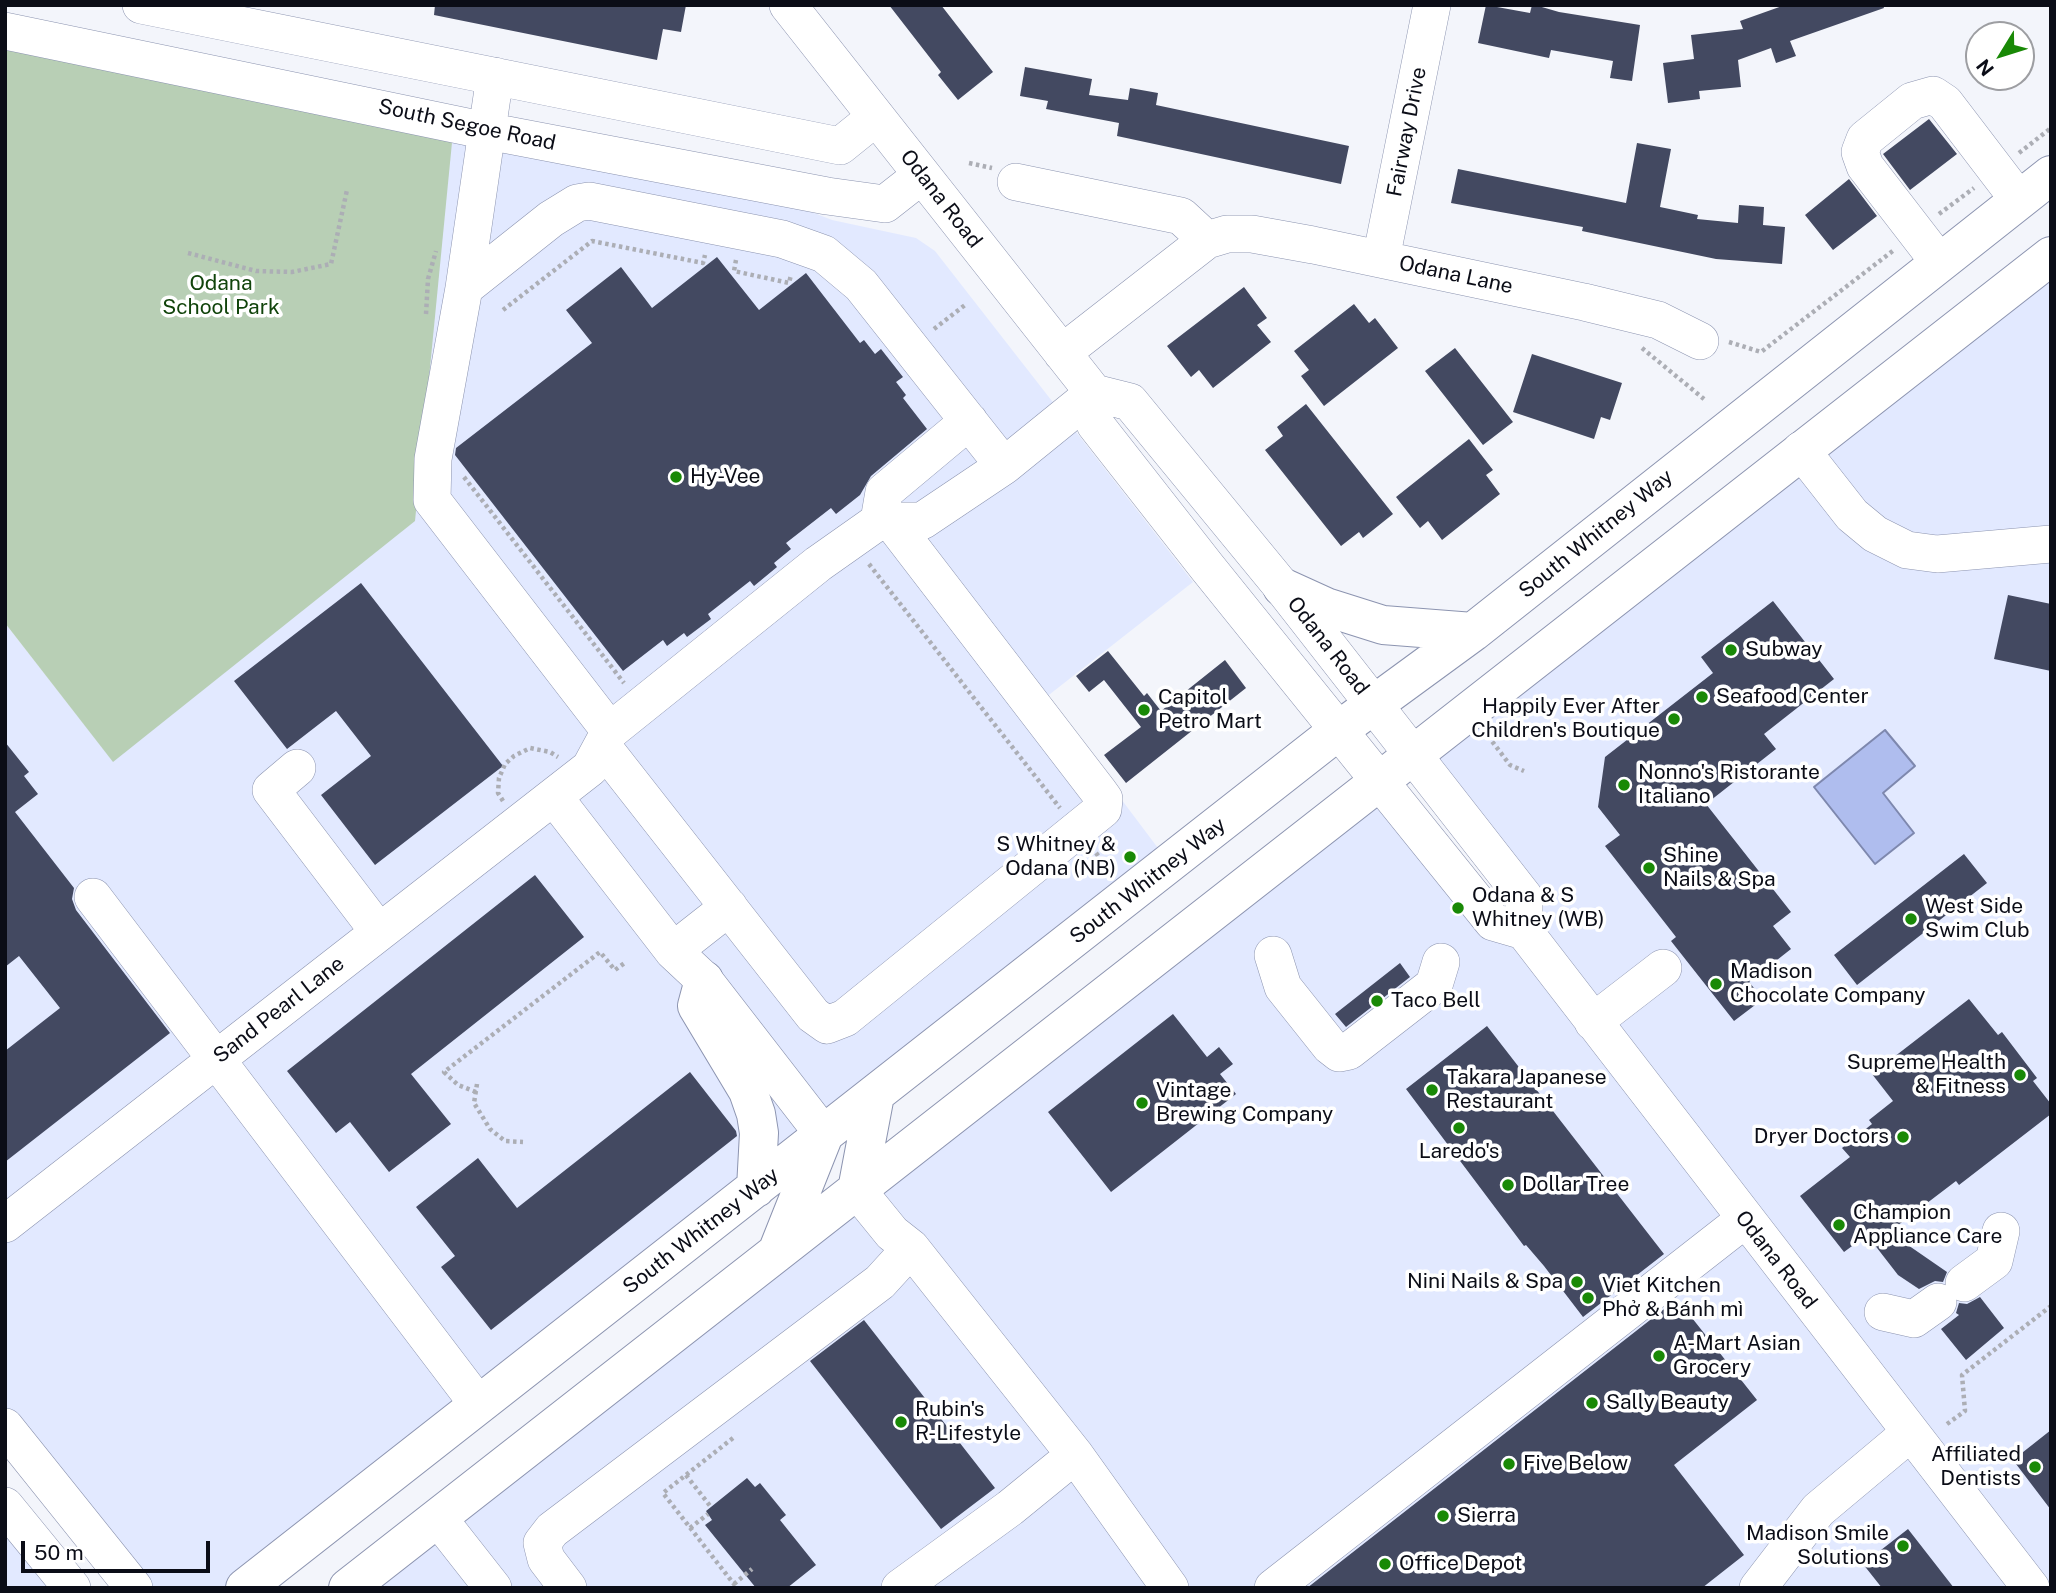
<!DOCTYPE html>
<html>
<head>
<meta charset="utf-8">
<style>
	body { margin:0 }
	#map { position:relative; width:2056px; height:1593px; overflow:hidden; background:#f3f5fb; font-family:"Public Sans",sans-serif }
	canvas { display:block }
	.frame { position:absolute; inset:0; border:7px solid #0b0d17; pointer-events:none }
	.north { position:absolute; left:1965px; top:21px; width:70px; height:70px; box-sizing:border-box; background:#fff; border:2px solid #9d9ea2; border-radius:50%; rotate:232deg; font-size:19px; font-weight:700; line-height:28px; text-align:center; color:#0b0d17 }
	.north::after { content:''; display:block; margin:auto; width:24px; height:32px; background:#198906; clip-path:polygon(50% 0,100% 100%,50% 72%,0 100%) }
	.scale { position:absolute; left:21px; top:1541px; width:189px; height:32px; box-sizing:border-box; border:4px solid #0b0d17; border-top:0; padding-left:9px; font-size:21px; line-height:24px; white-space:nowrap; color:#0b0d17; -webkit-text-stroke:5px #fff; paint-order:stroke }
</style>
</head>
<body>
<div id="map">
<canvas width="2056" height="1593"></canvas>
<div class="frame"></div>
<div class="north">N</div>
<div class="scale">50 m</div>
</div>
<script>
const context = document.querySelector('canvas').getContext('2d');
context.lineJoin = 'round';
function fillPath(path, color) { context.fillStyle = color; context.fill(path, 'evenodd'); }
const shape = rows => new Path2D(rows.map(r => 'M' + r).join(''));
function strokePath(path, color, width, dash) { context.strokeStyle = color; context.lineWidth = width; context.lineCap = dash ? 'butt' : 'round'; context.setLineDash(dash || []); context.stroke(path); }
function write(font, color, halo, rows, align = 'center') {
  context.font = font + ' "Public Sans",sans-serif'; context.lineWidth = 7; context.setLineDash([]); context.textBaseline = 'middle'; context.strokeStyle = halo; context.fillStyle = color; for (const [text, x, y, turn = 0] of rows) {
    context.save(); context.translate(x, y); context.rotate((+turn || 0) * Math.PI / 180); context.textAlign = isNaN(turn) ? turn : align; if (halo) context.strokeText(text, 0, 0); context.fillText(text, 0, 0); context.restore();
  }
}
fillPath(shape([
	[454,122,712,173,832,220,916,238,935,251,1193,582,1045,698,1173,868,245,1588,134,1588,5,1427,5,623,113,761],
	[2051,256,2051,1588,348,1588,1379,782,1523,930,1414,754],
	[5,1506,72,1588,5,1588]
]), '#e2e9ff');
fillPath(shape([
	[5,31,454,122,415,521,113,762,5,623]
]), '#b8cfb5');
const water = shape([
	[1885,730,1915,766,1883,793,1914,833,1875,864,1814,787,1885,730]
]);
fillPath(water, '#afbdee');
strokePath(water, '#7e88ae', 2);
fillPath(shape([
	[435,5,686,5,681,32,663,29,657,60,434,15],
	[889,5,941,5,993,72,958,100,938,75,941,72],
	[1486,5,1530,13,1532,5,1535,5,1559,12,1640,25,1632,81,1610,78,1613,61,1551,50,1549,58,1478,43],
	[1785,5,1883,5,1884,8,1790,41,1796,56,1776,63,1771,48,1738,60,1741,87,1699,91,1700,99,1668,103,1663,63,1694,59,1691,35,1743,29,1740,21],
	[1025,67,1092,79,1089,95,1128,100,1130,88,1158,93,1156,105,1349,146,1341,184,1117,136,1119,123,1046,109,1048,101,1020,96],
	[1929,119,1957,154,1910,190,1883,154],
	[1637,143,1671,149,1660,207,1698,215,1697,219,1738,223,1739,205,1764,207,1763,225,1785,227,1782,264,1716,259,1582,231,1583,227,1451,203,1458,169,1626,203],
	[1849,179,1877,216,1833,250,1805,215],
	[717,257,759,310,806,273,860,343,864,340,875,354,881,349,903,377,896,382,906,395,903,398,927,429,871,476,860,495,836,514,831,508,786,543,791,549,774,563,777,567,754,586,750,581,708,614,711,619,687,637,684,633,667,646,663,640,623,671,455,455,456,448,592,343,566,310,621,267,652,308],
	[1244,287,1267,318,1257,325,1271,342,1213,388,1199,370,1191,377,1167,346],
	[1354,304,1369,323,1375,318,1398,348,1324,406,1301,376,1309,370,1294,351],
	[1455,348,1513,422,1483,445,1425,371],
	[1532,354,1622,383,1610,420,1601,417,1594,439,1513,412],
	[1306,404,1393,514,1363,538,1359,532,1341,546,1265,450,1283,436,1277,427],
	[1469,439,1493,470,1486,475,1500,494,1442,540,1428,521,1420,528,1396,497],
	[361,583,503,766,375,865,321,795,371,756,336,711,287,749,234,681],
	[2008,595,2051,604,2051,671,1994,659],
	[1773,601,1834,679,1764,734,1776,749,1706,804,1791,912,1773,926,1791,949,1749,982,1763,999,1734,1021,1671,941,1676,937,1605,846,1620,835,1598,807,1605,757,1713,673,1701,657],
	[1108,651,1144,696,1147,693,1161,711,1225,660,1246,688,1126,783,1104,755,1141,727,1104,680,1089,692,1076,676],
	[5,742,29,772,24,776,38,794,15,812,74,888,72,899,76,910,170,1033,5,1162,5,1051,60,1008,19,956,5,967],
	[1964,854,1987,883,1857,985,1834,955],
	[535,875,584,937,411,1074,451,1124,389,1172,350,1122,336,1133,287,1071],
	[1400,963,1410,977,1346,1027,1335,1014],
	[1969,999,1998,1035,2002,1032,2037,1078,2033,1081,2051,1104,2051,1114,1959,1185,1956,1181,1889,1232,1947,1272,1943,1282,1935,1281,1919,1289,1898,1275,1867,1235,1844,1252,1800,1196,1850,1157,1842,1148,1872,1124,1869,1120,1893,1101,1872,1074],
	[1173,1014,1207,1057,1219,1047,1233,1064,1220,1074,1236,1094,1111,1192,1048,1112],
	[1487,1026,1664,1254,1583,1317,1544,1266,1526,1245,1524,1246,1406,1089],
	[690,1072,736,1131,737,1136,491,1330,441,1267,455,1256,416,1207,478,1158,517,1208],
	[1980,1297,2004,1328,1966,1360,1941,1329,1959,1315,1956,1313,1959,1303,1967,1304],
	[1677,1299,1757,1400,1674,1465,1744,1555,1702,1588,1307,1588],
	[864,1320,995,1488,941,1529,810,1361],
	[2051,1430,2051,1510,2013,1460],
	[747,1478,755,1487,760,1483,786,1515,780,1520,816,1565,787,1588,756,1588,705,1525,712,1520,706,1511],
	[1908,1529,1954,1588,1882,1588,1863,1564]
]), '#434961');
const minor = shape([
	[141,5,840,146,876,117],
	[788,5,1094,393,1095,424,1207,567,1493,922,1524,931,2031,1588],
	[5,31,487,131,827,196,885,204,922,175],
	[1016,182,1181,216,1207,240],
	[1381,259,1432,5],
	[1939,262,1865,166,1860,152,1865,139,1912,101,1933,95,1945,103,2019,200],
	[464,288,495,76],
	[1062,353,1207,240,1227,234,1252,234,1313,245,1584,302,1658,320,1700,341],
	[1094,393,1130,402,1282,587,1524,897,1524,931],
	[1801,450,1852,515,1875,534,1907,550,1937,554,2051,544],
	[1004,466,1094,393],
	[879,521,884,492,969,421],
	[603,747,813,1015,827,1025,845,1018,1103,809,1104,799,1099,792,891,521],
	[297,768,271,790,379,932],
	[554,797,673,951,704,980,824,1135],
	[93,897,478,1404],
	[673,951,729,907],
	[1273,955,1283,987,1330,1046,1339,1053,1349,1051,1434,985,1441,962],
	[1593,1022,1663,968],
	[857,1190,892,1233,911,1248,1075,1455,1170,1588],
	[5,1224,590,768,610,731,818,564,879,521,922,521,1004,466,861,285,824,254,782,239,589,201,577,203,551,219,464,288,433,459,432,500,610,731],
	[1964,1283,1994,1261,2001,1231],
	[1883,1312,1914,1319,1938,1302],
	[5,1427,134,1588],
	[5,1506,72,1588],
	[438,1518,493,1588],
	[568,1588,546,1559,542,1543,552,1530,880,1282,911,1248],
	[900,1588,1010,1508,1075,1455],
	[1273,1588,1744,1220],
	[1758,1588,1818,1510,1910,1433]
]);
const major = shape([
	[1282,587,1326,607,1383,625,1473,632],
	[704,980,697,1006,748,1091,756,1114,759,1133,756,1188],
	[857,1190,875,1095],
	[778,1250,823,1137],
	[245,1588,1339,730,1473,632,2051,175],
	[348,1588,2051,256]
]);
strokePath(minor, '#8c94b0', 38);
strokePath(major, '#8c94b0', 40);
strokePath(shape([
	[2019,153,2051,128],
	[969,163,992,168],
	[1939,214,1974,188],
	[188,253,256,271,292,272,331,264,347,190],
	[736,260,734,271,789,283,791,275],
	[503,310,592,241,703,263,705,255],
	[426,314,428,279,436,251],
	[934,329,965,305],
	[1729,342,1761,352,1894,250],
	[1642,348,1704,399],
	[464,477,624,683],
	[869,564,1060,808],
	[1488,736,1510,765,1524,771],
	[503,801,498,793,499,778,505,764,514,756,530,748,550,752,558,757],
	[1096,853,1109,869],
	[477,1084,474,1103,490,1129,505,1141,523,1142],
	[476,1092,458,1085,444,1072,600,952,615,970,626,962],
	[1947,1424,1965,1411,1962,1375,2051,1306],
	[733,1438,663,1493,737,1588],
	[686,1475,711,1507],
	[690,1528,708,1514],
	[734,1584,752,1569]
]), '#acaeb5', 4.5, [3.5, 3.5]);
strokePath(minor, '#fff', 37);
strokePath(major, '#fff', 38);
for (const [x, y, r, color] of [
	[676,477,7,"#198906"],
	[1731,650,7,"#198906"],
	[1702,697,7,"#198906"],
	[1144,710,7,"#198906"],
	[1674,719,7,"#198906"],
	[1624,785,7,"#198906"],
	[1130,857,7,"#198906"],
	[1649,868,7,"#198906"],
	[1458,908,7,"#198906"],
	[1911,919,7,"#198906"],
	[1716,984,7,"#198906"],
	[1377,1001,7,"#198906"],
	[2020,1075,7,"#198906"],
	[1432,1090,7,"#198906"],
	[1142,1103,7,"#198906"],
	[1459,1128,7,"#198906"],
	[1903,1137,7,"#198906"],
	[1508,1185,7,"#198906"],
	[1839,1225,7,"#198906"],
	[1577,1282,7,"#198906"],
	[1588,1298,7,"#198906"],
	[1659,1356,7,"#198906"],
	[1592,1403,7,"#198906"],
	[901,1422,7,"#198906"],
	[1509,1464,7,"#198906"],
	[2035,1467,7,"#198906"],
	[1443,1516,7,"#198906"],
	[1903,1546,7,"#198906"],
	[1385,1564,7,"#198906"]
]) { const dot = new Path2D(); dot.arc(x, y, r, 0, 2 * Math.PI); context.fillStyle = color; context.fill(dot); strokePath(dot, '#fff', 2.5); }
write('21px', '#0b0d17', '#fff', [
	["South Segoe Road",467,125,12],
	["Fairway Drive",1407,132,-79],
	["Odana Road",941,199,52],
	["Odana Lane",1456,275,12],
	["South Whitney Way",1596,534,-39],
	["Odana Road",1328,646,52],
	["South Whitney Way",1148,881,-38],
	["Sand Pearl Lane",279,1010,-38],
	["South Whitney Way",701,1231,-38],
	["Odana Road",1776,1260,52]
]);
write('21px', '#11440b', '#fff', [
	["Odana",221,284],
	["School Park",221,308]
]);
write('21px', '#0b0d17', '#fff', [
	["Hy-Vee",690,477],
	["Subway",1745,650],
	["Seafood Center",1716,697],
	["Capitol",1158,698],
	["Petro Mart",1158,722],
	["Happily Ever After",1660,707,"right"],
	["Children's Boutique",1660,731,"right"],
	["Nonno's Ristorante",1638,773],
	["Italiano",1638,797],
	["S Whitney &",1116,845,"right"],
	["Odana (NB)",1116,869,"right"],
	["Shine",1663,856],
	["Nails & Spa",1663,880],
	["Odana & S",1472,896],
	["Whitney (WB)",1472,920],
	["West Side",1925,907],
	["Swim Club",1925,931],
	["Madison",1730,972],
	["Chocolate Company",1730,996],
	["Taco Bell",1391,1001],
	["Supreme Health",2006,1063,"right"],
	["& Fitness",2006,1087,"right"],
	["Takara Japanese",1446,1078],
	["Restaurant",1446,1102],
	["Vintage",1156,1091],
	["Brewing Company",1156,1115],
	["Dryer Doctors",1889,1137,"right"],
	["Laredo's",1459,1152,"center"],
	["Dollar Tree",1522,1185],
	["Champion",1853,1213],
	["Appliance Care",1853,1237],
	["Nini Nails & Spa",1563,1282,"right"],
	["Viet Kitchen",1602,1286],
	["Phở & Bánh mì",1602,1310],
	["A-Mart Asian",1673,1344],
	["Grocery",1673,1368],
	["Sally Beauty",1606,1403],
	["Rubin's",915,1410],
	["R-Lifestyle",915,1434],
	["Affiliated",2021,1455,"right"],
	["Dentists",2021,1479,"right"],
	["Five Below",1523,1464],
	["Sierra",1457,1516],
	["Madison Smile",1889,1534,"right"],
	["Solutions",1889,1558,"right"],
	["Office Depot",1399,1564]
], 'left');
</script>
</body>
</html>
